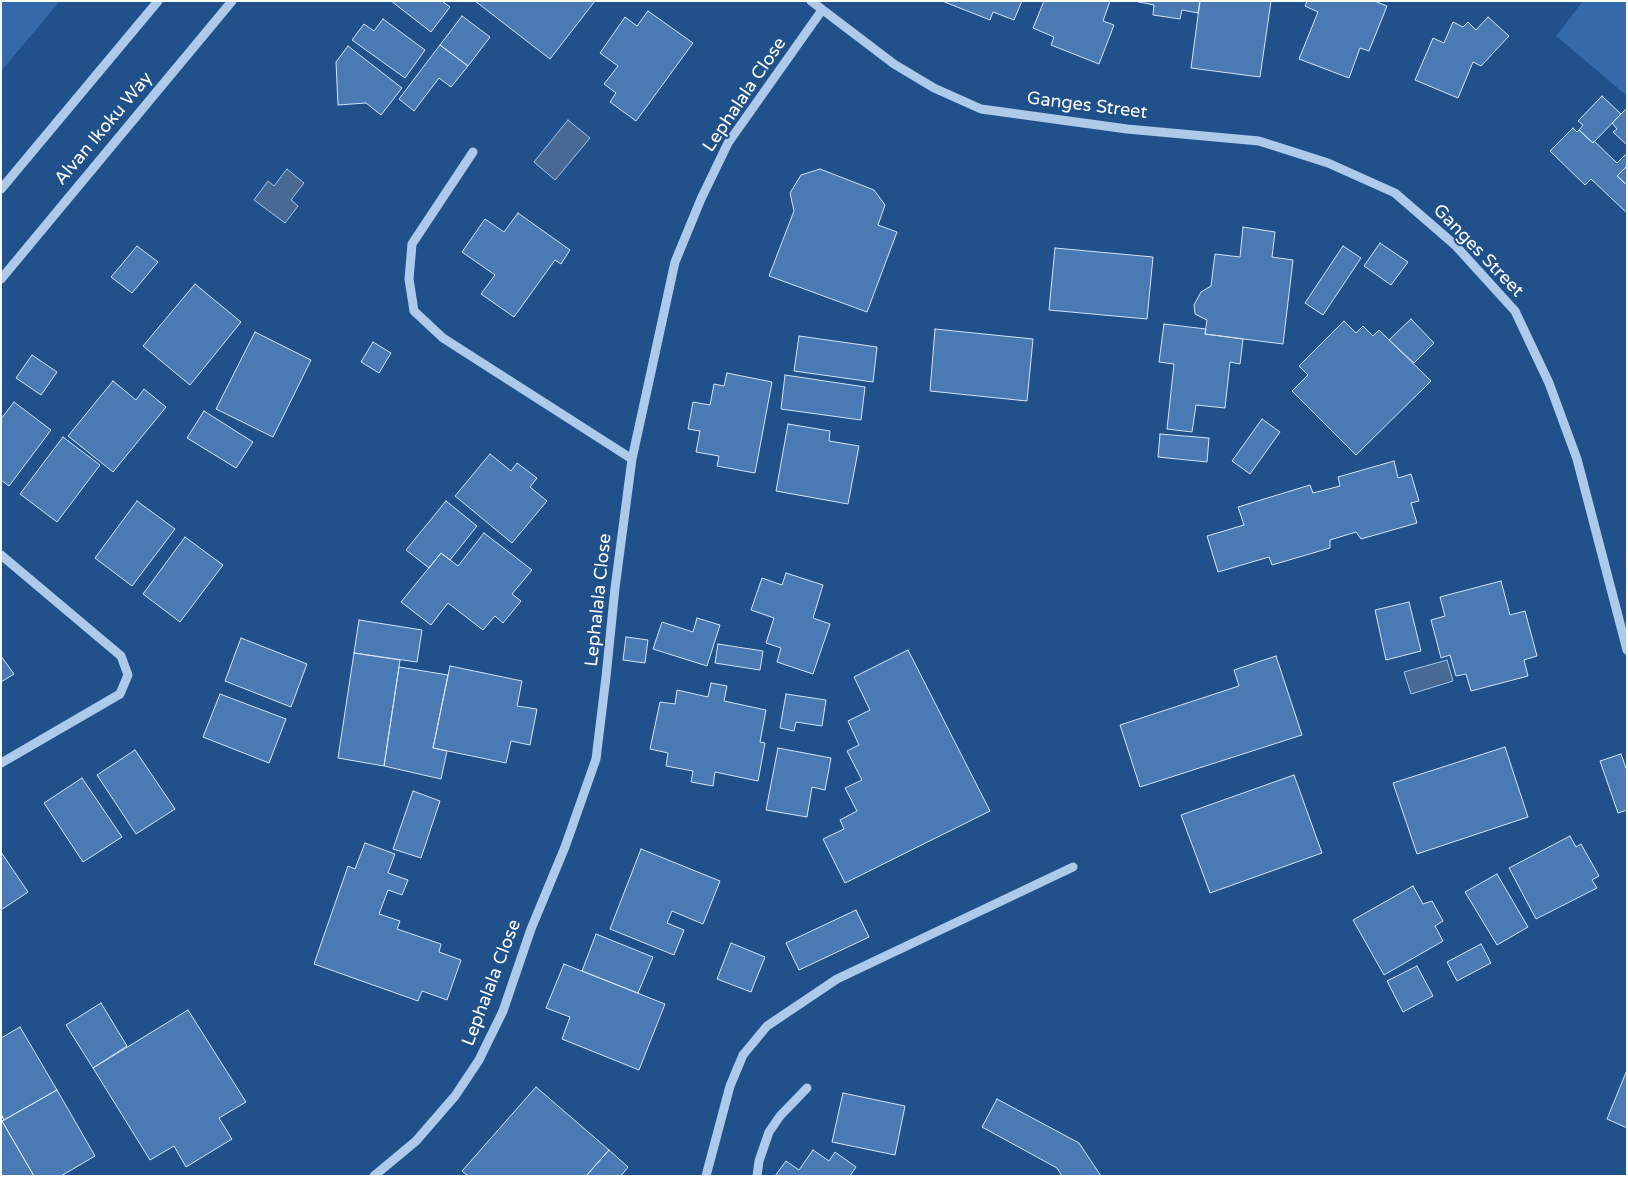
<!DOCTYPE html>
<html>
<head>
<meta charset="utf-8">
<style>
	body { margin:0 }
	#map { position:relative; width:1628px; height:1177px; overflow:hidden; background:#20518b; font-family:"Varela Round",sans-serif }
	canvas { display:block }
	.frame { position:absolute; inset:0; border:2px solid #fff; pointer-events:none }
</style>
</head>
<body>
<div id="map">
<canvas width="1628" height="1177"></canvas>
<div class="frame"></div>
</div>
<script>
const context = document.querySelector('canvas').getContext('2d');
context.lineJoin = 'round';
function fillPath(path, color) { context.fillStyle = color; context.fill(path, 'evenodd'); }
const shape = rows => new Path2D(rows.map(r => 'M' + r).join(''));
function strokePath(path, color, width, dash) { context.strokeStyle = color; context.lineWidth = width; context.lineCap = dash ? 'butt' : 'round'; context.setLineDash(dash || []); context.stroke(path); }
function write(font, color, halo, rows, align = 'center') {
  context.font = font + ' "Varela Round",sans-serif'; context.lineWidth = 4; context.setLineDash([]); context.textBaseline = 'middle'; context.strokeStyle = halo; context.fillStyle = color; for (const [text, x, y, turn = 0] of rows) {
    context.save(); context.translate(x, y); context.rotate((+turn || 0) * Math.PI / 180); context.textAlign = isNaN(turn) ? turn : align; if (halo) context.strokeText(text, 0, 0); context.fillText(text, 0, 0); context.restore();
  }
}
fillPath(shape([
	[1,1,60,1,1,71],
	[1583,1,1627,1,1627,96,1556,36]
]), '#346aa9');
const water = shape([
	[568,120,590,138,555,180,534,162,568,120],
	[287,169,304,183,291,200,298,206,285,223,254,200,268,181,274,186,287,169],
	[1447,660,1453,681,1411,694,1404,672,1447,660]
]);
fillPath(water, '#476993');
strokePath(water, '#a1c5ed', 1);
const building = shape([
	[391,1,442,1,450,7,431,32,391,1],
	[475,1,595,1,550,59,475,1],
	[942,1,1022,1,1014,20,993,12,990,20,942,1],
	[1044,1,1110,1,1103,21,1114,25,1099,64,1051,45,1054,37,1033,28,1044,1],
	[1134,1,1200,1,1198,13,1182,10,1180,19,1153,15,1154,5,1134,1],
	[1200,1,1271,1,1260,77,1191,68,1200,1],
	[1307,1,1374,1,1387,6,1369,51,1360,48,1349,78,1299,59,1318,12,1305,6,1307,1],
	[648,11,693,43,636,121,610,102,616,93,604,84,618,66,600,53,625,17,637,26,648,11],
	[462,16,490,37,468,66,440,45,462,16],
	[1488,17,1509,36,1481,66,1473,62,1458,98,1415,80,1433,38,1444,43,1453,22,1463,27,1468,22,1476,30,1488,17],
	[383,19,425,50,405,78,352,40,364,24,374,31,383,19],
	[440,45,468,66,451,87,439,78,414,111,399,99,440,45],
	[348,46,402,88,381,115,366,103,338,105,336,62,348,46],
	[1602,96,1621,114,1593,143,1579,130,1583,125,1578,121,1602,96],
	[1627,108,1627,145,1613,132,1617,129,1612,123,1627,108],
	[1573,128,1577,132,1579,130,1593,143,1594,141,1617,163,1627,153,1627,166,1617,176,1627,185,1627,213,1591,179,1585,185,1550,151,1573,128],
	[1627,166,1627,185,1617,176,1627,166],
	[820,169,874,190,885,205,878,225,897,232,867,312,769,276,794,211,790,193,801,175,820,169],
	[518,213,570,250,561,264,555,260,514,317,481,294,495,275,462,252,485,219,504,232,518,213],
	[1243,227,1275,232,1272,257,1293,260,1283,344,1205,334,1207,320,1195,314,1194,305,1201,292,1211,286,1215,254,1240,257,1243,227],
	[1380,243,1408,262,1391,285,1364,266,1380,243],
	[137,246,158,262,132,293,111,277,137,246],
	[1343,246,1361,258,1323,315,1305,303,1343,246],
	[1055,248,1153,257,1147,319,1049,310,1055,248],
	[195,284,241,322,190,385,143,346,195,284],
	[1411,319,1434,343,1414,363,1389,340,1411,319],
	[1344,321,1356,333,1363,326,1373,336,1379,330,1431,381,1356,455,1292,391,1308,375,1299,366,1344,321],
	[1164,324,1206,329,1205,334,1243,339,1240,364,1230,362,1225,408,1196,405,1192,432,1167,429,1174,364,1159,362,1164,324],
	[935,329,1033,339,1027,401,930,391,935,329],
	[255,332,311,360,273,437,216,409,255,332],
	[799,336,877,347,873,382,794,371,799,336],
	[373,342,391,353,379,373,361,362,373,342],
	[32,355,57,372,41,395,16,378,32,355],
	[727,373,772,382,755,473,717,466,719,456,696,452,700,431,688,429,693,402,710,405,714,384,724,386,727,373],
	[785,375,865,387,861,420,781,409,785,375],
	[113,381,136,400,144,389,166,407,113,472,68,436,113,381],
	[14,402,51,430,9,486,1,480,1,419,14,402],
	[204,411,253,442,236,468,187,438,204,411],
	[1262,419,1280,432,1250,474,1232,461,1262,419],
	[788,424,830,431,829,441,859,446,848,504,776,491,788,424],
	[1160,434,1209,438,1207,462,1158,457,1160,434],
	[63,437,100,465,57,522,20,494,63,437],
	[490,454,511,471,517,463,537,478,530,487,547,501,512,543,455,496,490,454],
	[1394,461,1398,478,1411,474,1419,501,1411,503,1417,523,1361,539,1356,532,1330,540,1330,548,1272,565,1269,557,1218,572,1207,536,1244,525,1238,507,1310,485,1313,493,1340,486,1338,477,1394,461],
	[137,501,175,529,132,586,95,558,137,501],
	[446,501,477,526,450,560,441,553,429,568,406,550,446,501],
	[484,533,532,570,512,594,521,601,503,623,495,616,483,630,448,603,431,625,401,602,441,553,458,566,484,533],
	[185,537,223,565,180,622,143,594,185,537],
	[786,573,823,585,813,618,830,624,813,674,777,662,781,648,766,643,774,618,751,610,762,578,782,585,786,573],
	[1501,581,1510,615,1525,611,1537,656,1524,660,1528,676,1471,691,1466,674,1456,676,1450,655,1441,658,1431,620,1445,616,1440,597,1501,581],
	[1409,602,1421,651,1386,660,1375,610,1409,602],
	[697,618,720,625,707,666,653,649,662,622,693,632,697,618],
	[359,620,422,630,417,662,354,653,359,620],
	[626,637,648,640,645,663,623,660,626,637],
	[241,638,307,664,291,707,225,681,241,638],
	[718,644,763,651,760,670,715,663,718,644],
	[908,650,990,811,845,883,823,839,844,829,840,820,857,811,845,788,862,780,847,751,859,745,848,721,870,710,854,677,908,650],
	[354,653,400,660,384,766,338,758,354,653],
	[1,656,14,674,1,682,1,656],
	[1276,656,1302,735,1140,787,1120,725,1239,686,1234,670,1276,656],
	[450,666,522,681,517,706,537,709,530,745,511,741,506,763,433,748,450,666],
	[399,667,448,675,433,748,447,751,441,779,384,766,399,667],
	[711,683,727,686,724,701,766,710,760,742,765,743,758,781,715,772,713,786,691,782,693,771,666,766,668,753,650,749,660,702,675,704,677,690,708,697,711,683],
	[220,694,286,719,269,763,203,737,220,694],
	[786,694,826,700,822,726,796,722,794,731,780,728,786,694],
	[1505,747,1528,817,1417,854,1393,783,1505,747],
	[778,748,831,758,825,790,812,787,807,817,766,810,778,748],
	[135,750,175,809,136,834,97,775,135,750],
	[1621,754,1627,771,1627,810,1618,813,1600,761,1621,754],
	[1294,775,1322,853,1210,893,1181,815,1294,775],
	[82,778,122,837,83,862,44,803,82,778],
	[413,791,440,801,421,858,393,849,413,791],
	[1570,836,1576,847,1581,844,1599,876,1592,880,1597,888,1536,919,1509,868,1570,836],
	[365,843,395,854,388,873,408,880,402,895,388,890,379,914,400,921,397,929,441,944,439,952,461,960,447,1000,422,991,418,1001,314,964,348,866,355,869,365,843],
	[641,849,720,881,703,924,672,911,667,923,684,930,674,955,610,929,641,849],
	[1,852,28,892,1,910,1,852],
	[1497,874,1528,927,1497,945,1465,892,1497,874],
	[1413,886,1423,904,1432,901,1443,921,1435,926,1443,941,1384,975,1353,920,1413,886],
	[856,910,869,937,799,970,786,943,856,910],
	[596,934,653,957,638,993,582,971,596,934],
	[731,943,765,957,751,992,717,979,731,943],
	[1481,944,1491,963,1457,981,1447,962,1481,944],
	[564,964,665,1004,639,1070,562,1039,570,1017,546,1008,564,964],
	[1417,966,1433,996,1403,1012,1387,981,1417,966],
	[101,1003,127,1046,93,1068,66,1025,101,1003],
	[188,1010,246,1102,219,1118,232,1139,186,1167,174,1146,150,1160,93,1068,188,1010],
	[20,1027,57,1090,4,1120,1,1114,1,1038,20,1027],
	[1627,1070,1627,1128,1607,1119,1627,1070],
	[536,1087,609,1150,586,1176,468,1176,462,1171,536,1087],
	[57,1090,95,1156,61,1176,34,1176,2,1121,57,1090],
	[843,1093,905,1106,895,1155,832,1142,843,1093],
	[997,1099,1079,1143,1101,1176,1062,1176,1057,1168,982,1127,997,1099],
	[1,1114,4,1120,2,1121,34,1176,1,1176,1,1114],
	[609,1150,628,1167,621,1176,586,1176,609,1150],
	[813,1150,829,1161,835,1152,856,1167,850,1176,775,1176,786,1161,799,1170,813,1150]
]);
fillPath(building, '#497ab3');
strokePath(building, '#d2e4f8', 1);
strokePath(shape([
	[811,1,894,64,934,88,981,109,1127,129,1259,141,1328,163,1395,193,1455,245,1515,311,1549,383,1577,459,1627,650],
	[473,152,412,244,409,279,414,311,443,338,632,459],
	[1,189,158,1],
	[1,279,232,1],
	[1,555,121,656,128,675,120,694,1,763],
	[374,1176,416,1141,455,1096,479,1060,503,1011,531,929,565,847,596,759,606,677,615,588,632,459,675,262,701,199,728,143,822,10],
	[706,1176,730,1086,743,1055,767,1026,837,979,1073,867],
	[757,1176,759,1161,769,1132,780,1116,807,1088]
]), '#adcaeb', 9);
write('18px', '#fff', '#20518b', [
	["Lephalala Close",745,95,-56],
	["Ganges Street",1087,106,7],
	["Alvan Ikoku Way",104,129,-50],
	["Ganges Street",1478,251,46],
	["Lephalala Close",599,600,-84],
	["Lephalala Close",492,983,-69]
]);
</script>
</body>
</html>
